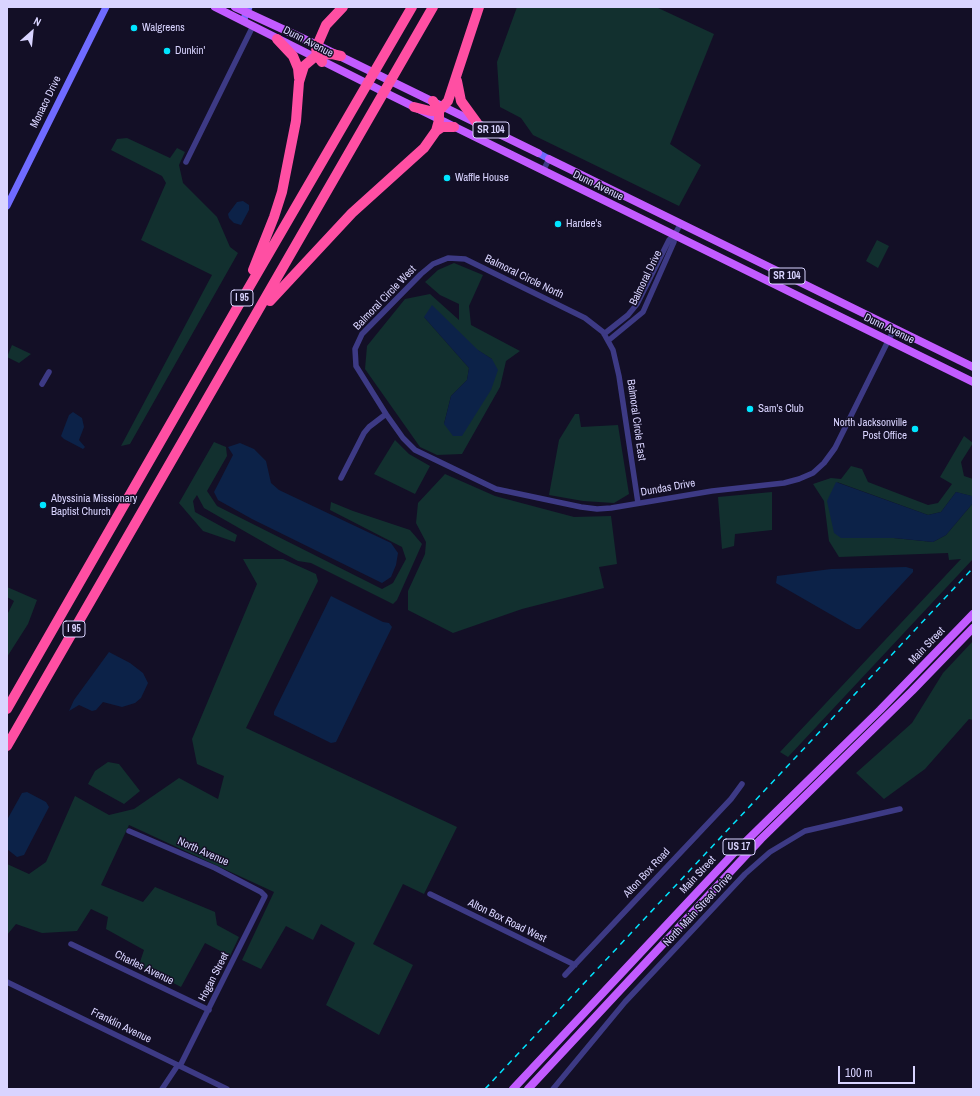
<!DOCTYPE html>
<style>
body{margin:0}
#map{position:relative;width:980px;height:1096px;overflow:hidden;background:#130f26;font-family:"Archivo Narrow",sans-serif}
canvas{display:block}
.frame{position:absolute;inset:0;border:8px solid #d9d4ff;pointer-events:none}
.north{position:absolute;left:12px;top:12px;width:40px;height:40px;-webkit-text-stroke:3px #130f26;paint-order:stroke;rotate:27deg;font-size:11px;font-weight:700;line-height:16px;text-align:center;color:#d9d4ff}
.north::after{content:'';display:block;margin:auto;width:14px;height:18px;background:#d9d4ff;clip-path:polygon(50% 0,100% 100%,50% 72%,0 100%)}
.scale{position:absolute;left:838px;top:1066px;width:77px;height:18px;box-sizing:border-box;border:2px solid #d9d4ff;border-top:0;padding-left:5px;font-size:12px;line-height:14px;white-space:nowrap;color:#d9d4ff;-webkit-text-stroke:3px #130f26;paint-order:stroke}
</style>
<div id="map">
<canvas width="980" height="1096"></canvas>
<div class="frame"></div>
<div class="north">N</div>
<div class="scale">100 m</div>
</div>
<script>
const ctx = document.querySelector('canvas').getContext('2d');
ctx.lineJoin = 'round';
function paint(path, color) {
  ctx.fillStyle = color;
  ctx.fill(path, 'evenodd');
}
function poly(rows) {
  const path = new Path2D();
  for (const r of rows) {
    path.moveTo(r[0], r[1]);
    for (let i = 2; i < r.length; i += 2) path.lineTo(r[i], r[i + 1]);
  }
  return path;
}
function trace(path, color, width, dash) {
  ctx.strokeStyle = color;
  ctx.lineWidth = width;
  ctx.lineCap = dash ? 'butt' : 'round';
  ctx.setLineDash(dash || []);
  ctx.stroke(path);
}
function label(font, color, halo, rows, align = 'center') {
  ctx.font = font + ' "Archivo Narrow",sans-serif';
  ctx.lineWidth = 3;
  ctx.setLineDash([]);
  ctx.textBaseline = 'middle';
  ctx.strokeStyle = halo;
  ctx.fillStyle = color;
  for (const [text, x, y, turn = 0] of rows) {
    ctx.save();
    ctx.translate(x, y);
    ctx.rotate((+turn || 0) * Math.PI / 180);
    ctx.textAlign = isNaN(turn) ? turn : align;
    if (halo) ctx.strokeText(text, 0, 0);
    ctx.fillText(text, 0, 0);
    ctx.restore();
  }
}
paint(poly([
 [517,7,656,7,714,34,670,144,701,165,679,206,533,135,521,118,500,107,497,62],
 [127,138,170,158,177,148,185,152,179,165,183,183,217,217,230,247,238,253,130,444,121,446,212,275,141,240,166,183,162,176,111,150,117,139],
 [877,240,889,246,878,268,866,261],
 [454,263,483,275,469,306,471,325,520,351,506,361,500,387,462,454,437,455,420,447,365,369,367,346,405,299,430,294,459,320,459,304,440,295,425,282,438,270],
 [424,317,492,359,444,424,451,396,467,380,469,368],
 [12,345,31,354,19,363,7,357],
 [575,414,579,414,581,427,618,425,629,494,614,503,583,501,549,495,559,440],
 [964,436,973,443,961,462,964,476,973,479,973,499,971,496,956,492,941,512,928,515,837,482,894,538,933,542,946,535,973,503,973,559,788,757,780,752,961,559,949,560,948,553,839,557,829,541,824,501,813,484,831,478,841,479,851,466,862,469,868,482,928,505,938,503,952,484,940,477],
 [395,440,409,454,430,466,415,494,374,474],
 [214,442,226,447,227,456,207,491,217,506,382,589,393,583,406,559,402,547,330,510,331,502,353,511,410,530,422,544,397,600,393,604,311,563,298,561,279,551,204,508,197,495,193,501,195,512,237,535,235,542,203,531,179,503],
 [445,474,495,496,574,517,611,516,617,564,599,567,604,588,522,609,453,633,408,610,408,591,425,554,426,542,416,523,418,503],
 [772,492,772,530,735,534,734,546,722,549,718,497],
 [243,559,283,559,316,574,318,581,246,728,457,827,424,894,403,884,373,944,413,965,379,1035,326,1005,355,943,321,924,313,940,286,926,261,969,242,960,274,892,129,825,101,885,143,902,155,887,215,912,217,925,239,937,230,956,205,943,181,987,139,965,144,950,106,929,108,917,91,909,77,931,42,933,16,924,7,935,7,864,29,874,46,862,75,796,109,815,134,809,179,778,218,799,224,776,197,764,192,739,257,584],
 [7,587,37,600,28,624,7,657,7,611,8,613,14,601,7,597],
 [973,641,973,720,969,719,925,769,884,799,856,773,912,723,943,673],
 [108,762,119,764,140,791,124,804,88,784,95,771]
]), '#12302f');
paint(poly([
 [243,201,249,205,249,210,241,225,234,223,229,218,228,214,237,202],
 [432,305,478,350,492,359,498,370,491,390,462,436,453,436,444,424,451,396,467,380,469,368,424,317],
 [73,412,82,418,84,427,79,440,85,447,83,449,64,439,61,436,69,415],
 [240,443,254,449,266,461,271,483,279,490,391,543,398,553,396,565,391,577,382,583,252,519,218,500,214,492,233,455,228,447],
 [836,482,928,515,941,512,956,492,972,496,973,503,946,535,933,542,894,538,841,538,834,533,827,501],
 [906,567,913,569,913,572,860,629,856,629,776,583,777,576,831,569],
 [331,596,383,622,389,623,392,627,336,742,331,743,274,715,274,712],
 [109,652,130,663,143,673,148,683,141,698,135,703,122,707,103,702,96,710,92,711,79,705,69,711,74,700],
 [27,792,46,802,49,807,24,855,17,857,7,849,7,820,22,793]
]), '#0c2248');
trace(poly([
 [186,162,253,26],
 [543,171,549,159],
 [604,334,628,315,637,304,669,240,674,236,681,223],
 [609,340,643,312,674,242,674,236],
 [42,384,49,372],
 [341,478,364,433,369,427,386,414],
 [638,503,619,376,613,350,603,332,585,318,465,259,448,258,433,264,421,274,362,334,355,349,356,366,386,414,403,438,415,450,496,489,581,507,597,509,611,508,712,491,784,483,799,479,813,473,824,463,835,448,894,329],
 [129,831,215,868,261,892,265,896,180,1066],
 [430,894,575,965],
 [71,944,209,1010],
 [565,975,731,799,742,784],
 [7,982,227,1089],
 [162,1089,178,1065],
 [553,1089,625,1002,745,874,770,852,805,831,900,809]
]), '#3d3a85', 5.5);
trace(poly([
 [243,21,249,7],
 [538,153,549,159],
 [7,206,106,7]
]), '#6f6bff', 7);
trace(poly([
 [215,7,392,96,973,382],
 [235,7,317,45,538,153],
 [549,159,973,367],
 [513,1089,732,855,880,710,973,614],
 [528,1089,761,839,912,691,973,628]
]), '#c25bff', 8);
trace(poly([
 [277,39,293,56,298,68,299,78],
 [322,62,317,55,316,48,326,25,343,7],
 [457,81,461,101,477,123],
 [414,107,430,111,439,111,448,101,479,7],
 [436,131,442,127,454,127],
 [253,270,274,217,282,192,296,121,299,82,304,66,317,55,332,54,341,56],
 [270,301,352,213,424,148,436,131,439,120,439,111,433,101],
 [7,709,237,308,412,7],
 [7,746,433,7]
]), '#ff4fa3', 10);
trace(poly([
 [485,1089,973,568]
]), '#00e5ff', 1.5, [6, 5]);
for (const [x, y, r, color] of [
 [134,28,4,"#00e5ff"],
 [167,51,4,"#00e5ff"],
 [447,178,4,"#00e5ff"],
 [558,224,4,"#00e5ff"],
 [750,409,4,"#00e5ff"],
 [915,429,4,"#00e5ff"],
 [43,505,4,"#00e5ff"]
]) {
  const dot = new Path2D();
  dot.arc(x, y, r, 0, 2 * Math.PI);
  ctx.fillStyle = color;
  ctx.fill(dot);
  trace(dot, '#130f26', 1.5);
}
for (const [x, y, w] of [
 [491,130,36],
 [787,276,36],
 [242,298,22],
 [74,629,22],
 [739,847,32]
]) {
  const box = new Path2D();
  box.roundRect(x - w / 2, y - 8, w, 16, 3);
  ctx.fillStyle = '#130f26';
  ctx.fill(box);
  trace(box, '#d9d4ff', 1);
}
label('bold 10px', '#d9d4ff', null, [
 ["SR 104",491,130],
 ["SR 104",787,276],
 ["I 95",242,298],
 ["I 95",74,629],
 ["US 17",739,847]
]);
label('11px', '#d9d4ff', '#130f26', [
 ["Walgreens",142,28],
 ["Dunkin'",175,51],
 ["Waffle House",455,178],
 ["Hardee's",566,224],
 ["Sam's Club",758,409],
 ["North Jacksonville",907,423,"right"],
 ["Post Office",907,436,"right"],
 ["Abyssinia Missionary",51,499],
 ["Baptist Church",51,512]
], 'left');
label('11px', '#d9d4ff', '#130f26', [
 ["Dunn Avenue",308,42,27],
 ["Monaco Drive",46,102,-64],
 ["Dunn Avenue",598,186,26],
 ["Balmoral Circle North",524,277,26],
 ["Balmoral Drive",646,278,-64],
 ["Balmoral Circle West",385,298,-46],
 ["Dunn Avenue",889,329,26],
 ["Balmoral Circle East",636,420,82],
 ["Dundas Drive",668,488,-10],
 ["Main Street",927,646,-46],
 ["North Avenue",203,852,24],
 ["Alton Box Road",647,873,-47],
 ["Main Street",698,875,-47],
 ["North Main Street Drive",698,910,-47],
 ["Alton Box Road West",507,921,26],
 ["Charles Avenue",144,968,26],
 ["Hogan Street",214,977,-63],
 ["Franklin Avenue",121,1026,26]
]);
</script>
